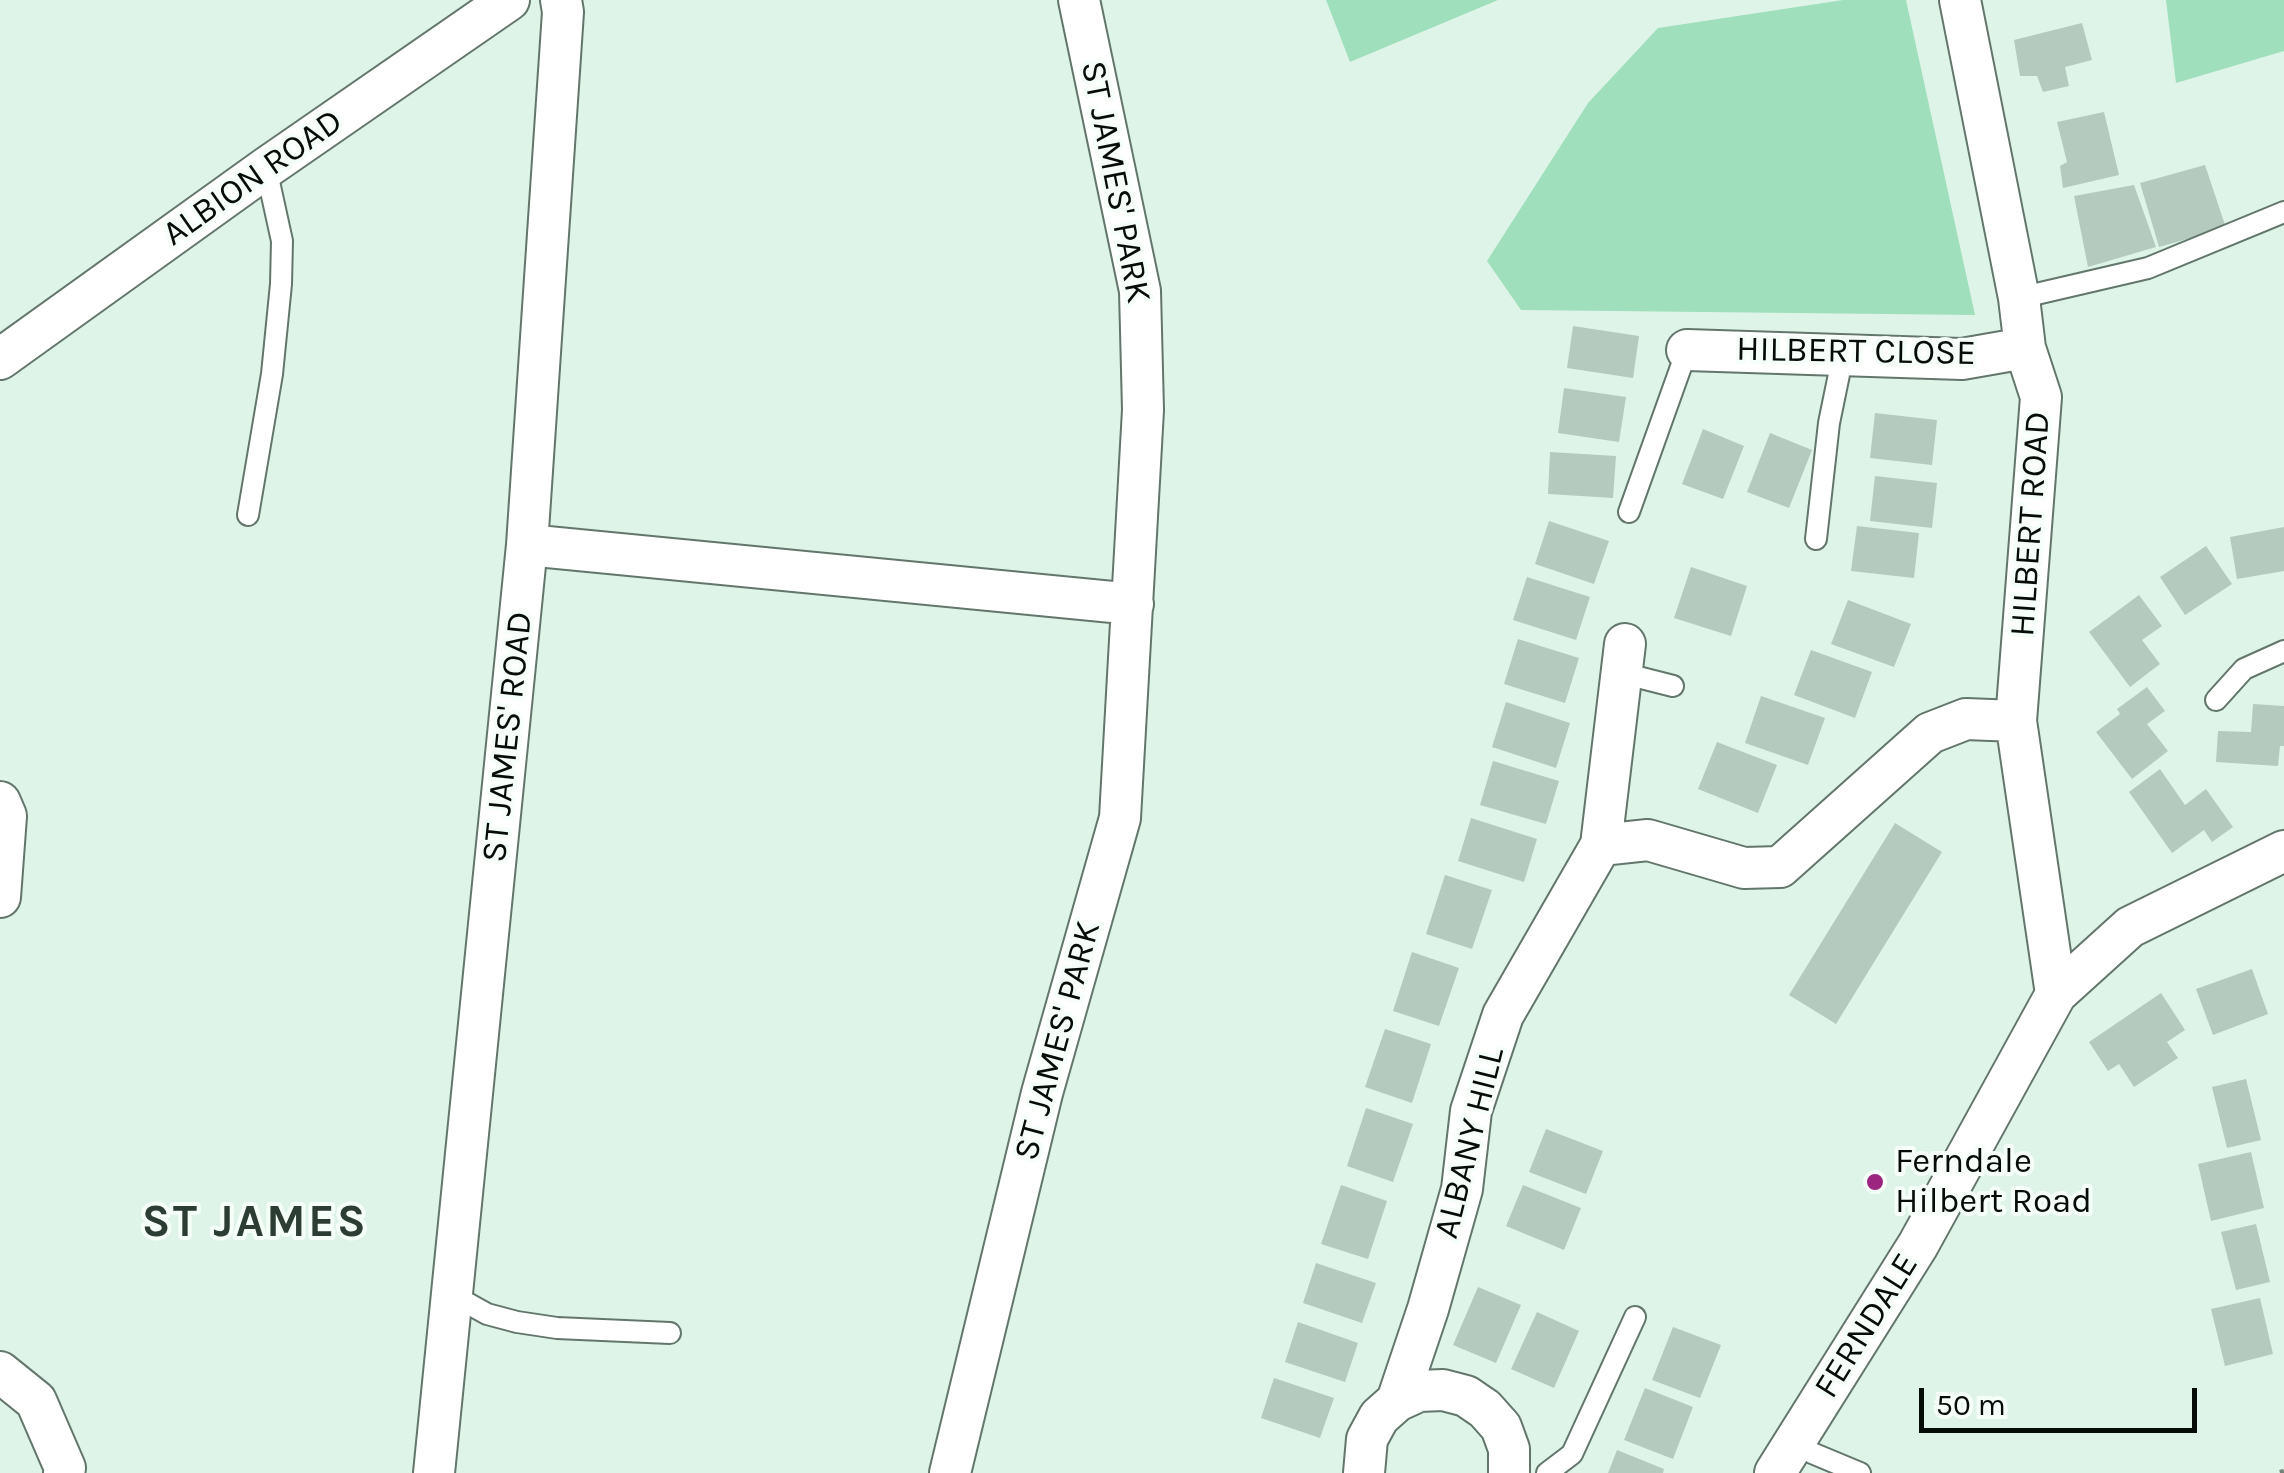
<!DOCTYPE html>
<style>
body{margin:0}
#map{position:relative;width:2284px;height:1473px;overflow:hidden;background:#dff4e8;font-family:Karla,sans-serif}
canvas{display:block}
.scale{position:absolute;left:1919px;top:1388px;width:278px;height:45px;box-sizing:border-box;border:5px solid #060d09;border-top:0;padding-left:12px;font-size:30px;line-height:35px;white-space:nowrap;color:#060d09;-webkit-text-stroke:8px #f5fef9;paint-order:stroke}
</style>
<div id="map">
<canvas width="2284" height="1473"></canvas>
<div class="scale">50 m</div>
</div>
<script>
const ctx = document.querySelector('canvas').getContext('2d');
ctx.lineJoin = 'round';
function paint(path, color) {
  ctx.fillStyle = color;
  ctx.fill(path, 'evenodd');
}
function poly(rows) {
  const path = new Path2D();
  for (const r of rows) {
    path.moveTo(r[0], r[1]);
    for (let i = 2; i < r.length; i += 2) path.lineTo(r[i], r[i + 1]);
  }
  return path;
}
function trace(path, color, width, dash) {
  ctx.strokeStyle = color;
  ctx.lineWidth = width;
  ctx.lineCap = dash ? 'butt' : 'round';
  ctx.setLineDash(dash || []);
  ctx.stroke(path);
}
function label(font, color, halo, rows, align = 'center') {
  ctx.font = font + ' Karla,sans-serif';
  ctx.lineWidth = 8;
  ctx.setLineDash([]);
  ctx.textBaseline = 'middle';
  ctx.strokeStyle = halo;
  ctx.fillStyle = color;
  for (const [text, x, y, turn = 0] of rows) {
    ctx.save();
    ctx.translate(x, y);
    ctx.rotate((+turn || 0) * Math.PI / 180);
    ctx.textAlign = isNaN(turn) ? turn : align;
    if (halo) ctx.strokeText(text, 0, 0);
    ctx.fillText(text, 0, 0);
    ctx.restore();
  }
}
paint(poly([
 [1326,0,1498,0,1350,62],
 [1843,0,1906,0,1975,315,1521,310,1487,261,1588,103,1658,28],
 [2166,0,2284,0,2284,51,2176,83]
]), '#a0dfbc');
paint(poly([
 [2082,23,2092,60,2065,67,2069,86,2043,92,2037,76,2020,76,2014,40],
 [2104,112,2119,175,2063,188,2060,166,2067,162,2057,122],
 [2205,165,2226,228,2159,247,2140,183],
 [2134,185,2156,247,2088,267,2074,196],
 [1573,326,1639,336,1633,378,1567,368],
 [1564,388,1626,397,1619,442,1558,433],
 [1875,413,1937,420,1932,465,1870,458],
 [1703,429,1744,446,1723,499,1682,484],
 [1770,433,1812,450,1789,508,1747,492],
 [1550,452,1616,456,1613,498,1548,494],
 [1875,476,1937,483,1932,528,1870,521],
 [1549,521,1609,541,1594,584,1535,564],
 [1857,526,1919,533,1914,578,1851,571],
 [2284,527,2284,571,2237,579,2230,537],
 [2206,546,2232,584,2185,615,2160,577],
 [1691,567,1747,586,1731,636,1674,618],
 [1527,577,1590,597,1576,640,1513,620],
 [2139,595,2162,626,2142,640,2160,664,2130,687,2089,632],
 [1848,600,1911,624,1894,667,1831,644],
 [1518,639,1579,658,1565,703,1504,684],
 [1811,650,1872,672,1855,718,1794,695],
 [2147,687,2165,711,2147,724,2168,751,2132,779,2096,732,2120,714,2117,709],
 [1761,696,1825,718,1808,765,1745,743],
 [1506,702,1570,723,1556,768,1492,747],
 [2253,704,2284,706,2284,746,2280,746,2278,766,2216,762,2218,731,2251,732],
 [1717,742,1777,765,1758,813,1698,789],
 [1493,761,1559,781,1546,824,1480,805],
 [2160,769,2185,805,2206,789,2233,827,2212,842,2204,830,2172,853,2129,792],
 [1471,818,1537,839,1524,882,1458,861],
 [1895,823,1942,852,1836,1024,1789,995],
 [1445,875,1492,890,1472,949,1426,934],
 [1412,952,1459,968,1439,1026,1393,1011],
 [2252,969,2268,1014,2213,1035,2196,989],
 [2161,993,2185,1030,2167,1042,2178,1058,2134,1087,2119,1064,2108,1071,2089,1042],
 [1385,1029,1431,1044,1412,1103,1365,1087],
 [2246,1079,2261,1140,2227,1148,2212,1087],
 [1366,1108,1413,1124,1393,1182,1347,1166],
 [1546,1129,1603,1151,1586,1194,1529,1172],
 [2251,1152,2264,1208,2211,1221,2198,1164],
 [1341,1185,1387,1201,1368,1259,1321,1244],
 [1523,1185,1581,1208,1564,1250,1506,1226],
 [2256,1224,2270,1282,2236,1290,2221,1232],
 [1316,1263,1376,1283,1362,1323,1303,1303],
 [1478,1287,1521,1305,1496,1363,1453,1345],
 [2260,1298,2273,1354,2225,1366,2211,1309],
 [1537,1312,1579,1331,1554,1388,1511,1369],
 [1298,1322,1358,1343,1345,1382,1285,1362],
 [1673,1327,1721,1345,1700,1398,1652,1380],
 [1274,1378,1334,1398,1320,1438,1261,1418],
 [1645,1388,1693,1407,1673,1459,1624,1440],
 [1617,1450,1664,1469,1663,1473,1608,1473]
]), '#b5cabe');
const service = poly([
 [2019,298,2148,268,2284,212],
 [1629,512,1687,350],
 [248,515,272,374,281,284,282,241,266,168],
 [1816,539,1829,423,1843,355],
 [1622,673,1673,686],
 [2216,700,2244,669,2284,651],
 [451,1294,487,1314,517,1322,557,1328,670,1333],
 [1796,1438,1812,1453,1860,1473],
 [1547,1473,1572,1454,1635,1317]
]);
const minor = poly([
 [1960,0,2019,298,2025,348,2041,397,2016,721,2056,994],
 [1687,350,1962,359,2025,348],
 [0,359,266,168,509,0],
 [527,545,1133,604],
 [0,802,6,816,0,897],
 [1601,845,1625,644],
 [0,1372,36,1401,65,1468,64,1473],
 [1397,1401,1428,1309,1462,1189,1471,1111,1503,1015,1601,845,1648,840,1744,868,1780,867,1930,733,1966,719,2016,721],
 [434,1473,527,545,563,12,561,0],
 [950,1473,1042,1093,1120,818,1143,410,1140,291,1079,0],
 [1364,1473,1367,1439,1379,1417,1397,1401,1419,1391,1443,1390,1466,1396,1485,1409,1501,1427,1509,1449,1509,1473],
 [1775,1473,1918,1245,2056,994,2130,927,2284,851]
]);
trace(service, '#63766b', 24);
trace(minor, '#63766b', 44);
trace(poly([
 [2280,1473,2284,1472]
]), '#738179', 6, [5, 5]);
trace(service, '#fff', 20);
trace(minor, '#fff', 40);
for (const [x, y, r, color] of [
 [1875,1182,10,"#9b257f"]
]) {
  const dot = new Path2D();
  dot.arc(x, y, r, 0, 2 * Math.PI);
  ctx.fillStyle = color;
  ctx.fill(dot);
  trace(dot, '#f5fef9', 4);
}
label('35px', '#060d09', '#f5fef9', [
 ["ALBION ROAD",253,178,-35],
 ["ST JAMES' PARK",1115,182,79],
 ["HILBERT CLOSE",1856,352,1],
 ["HILBERT ROAD",2031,524,-86],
 ["ST JAMES' ROAD",508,737,-84],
 ["ST JAMES' PARK",1058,1041,-75],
 ["ALBANY HILL",1470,1143,-76],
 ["FERNDALE",1867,1326,-58]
]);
label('35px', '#060d09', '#f5fef9', [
 ["Ferndale",1895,1162],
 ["Hilbert Road",1895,1202]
], 'left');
ctx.letterSpacing = '2.5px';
label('bold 45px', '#2c3e34', '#f5fef9', [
 ["ST JAMES",255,1223]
]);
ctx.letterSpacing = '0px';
</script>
